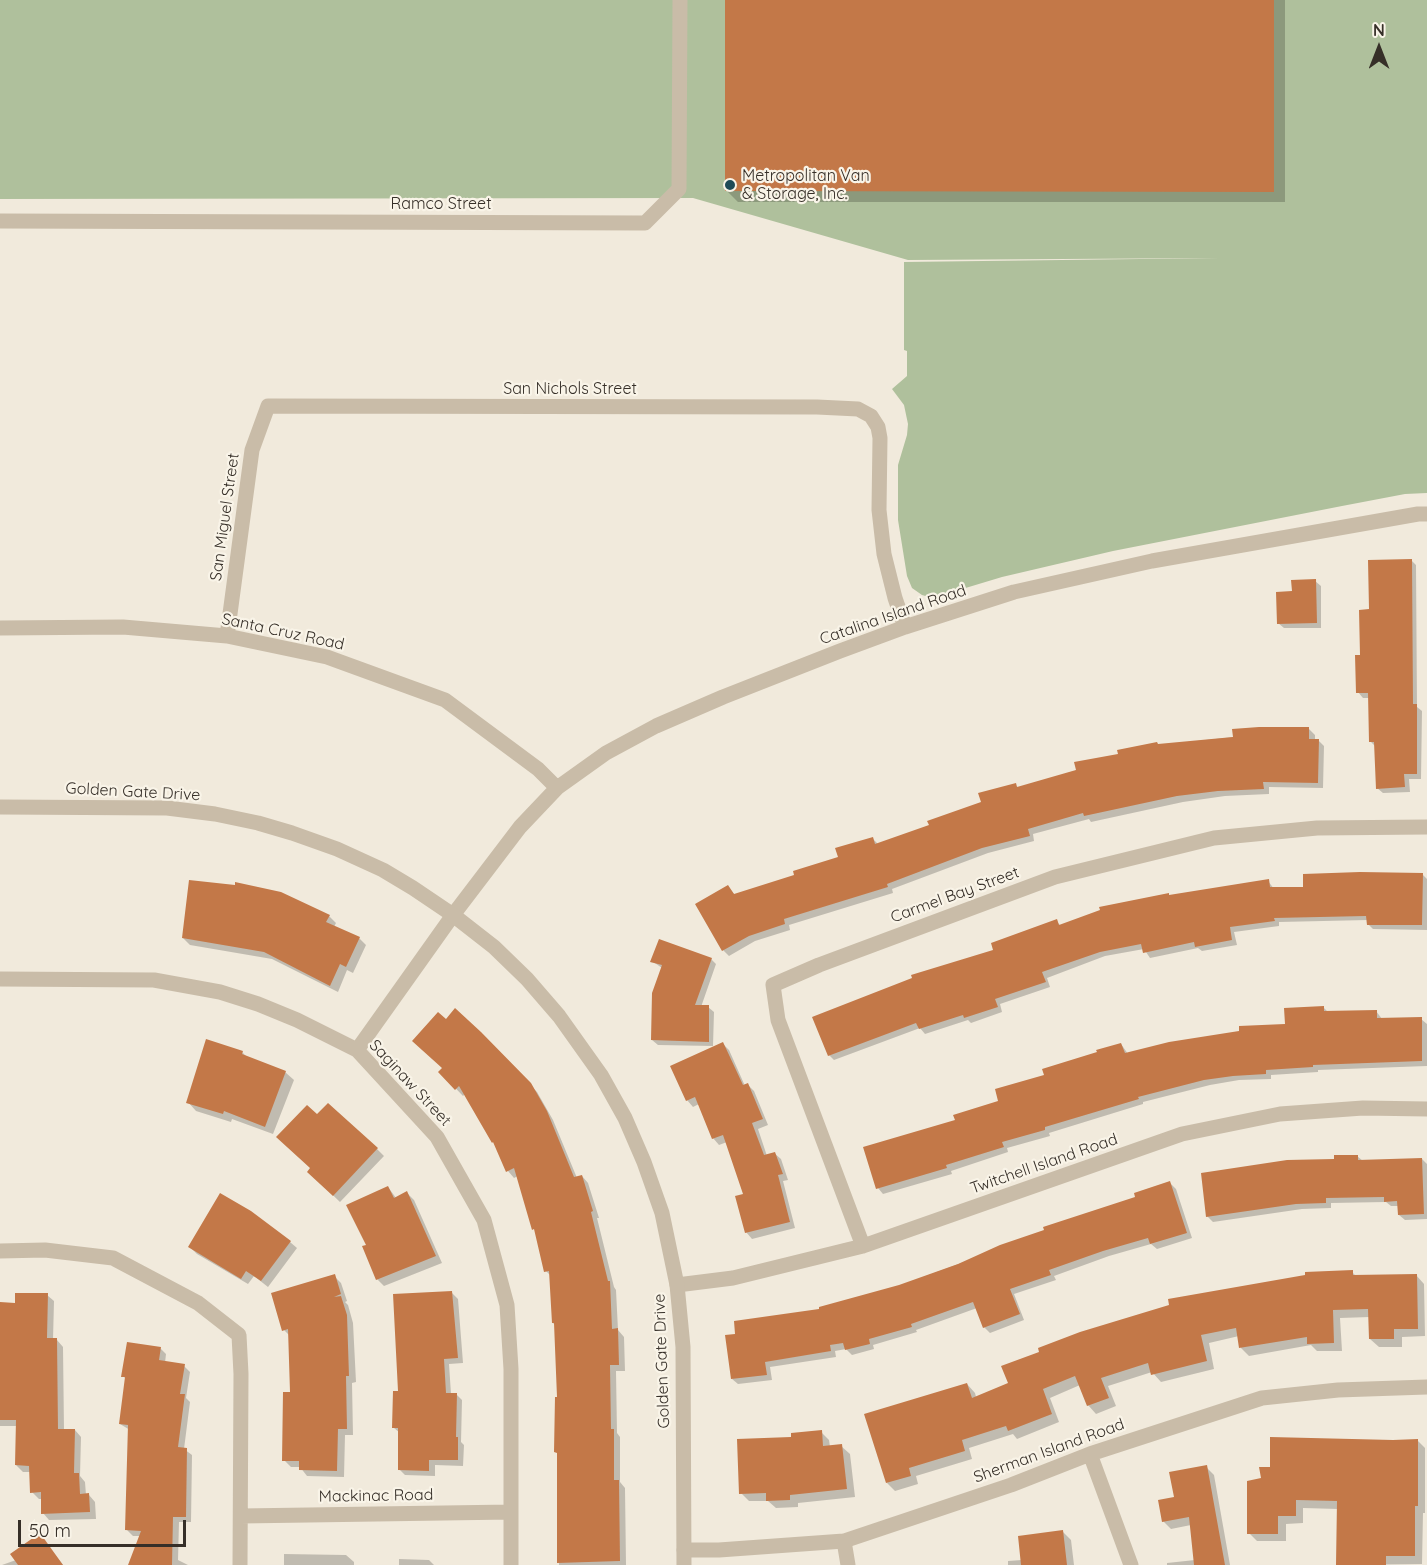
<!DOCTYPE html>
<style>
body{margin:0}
#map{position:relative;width:1427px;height:1565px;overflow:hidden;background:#f1eadc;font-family:Quicksand,sans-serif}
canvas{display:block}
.north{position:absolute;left:1349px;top:18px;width:60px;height:60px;-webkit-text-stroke:4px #f9f4e8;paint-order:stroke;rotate:0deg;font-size:16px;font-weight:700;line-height:24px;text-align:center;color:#362f28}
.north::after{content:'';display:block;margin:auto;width:21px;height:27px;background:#362f28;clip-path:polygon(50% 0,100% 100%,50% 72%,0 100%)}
.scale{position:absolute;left:18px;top:1520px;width:168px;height:27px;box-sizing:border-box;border:3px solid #362f28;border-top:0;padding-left:8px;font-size:18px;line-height:21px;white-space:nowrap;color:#362f28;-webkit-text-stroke:4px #f9f4e8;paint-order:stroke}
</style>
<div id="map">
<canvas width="1427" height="1565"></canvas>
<div class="north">N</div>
<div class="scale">50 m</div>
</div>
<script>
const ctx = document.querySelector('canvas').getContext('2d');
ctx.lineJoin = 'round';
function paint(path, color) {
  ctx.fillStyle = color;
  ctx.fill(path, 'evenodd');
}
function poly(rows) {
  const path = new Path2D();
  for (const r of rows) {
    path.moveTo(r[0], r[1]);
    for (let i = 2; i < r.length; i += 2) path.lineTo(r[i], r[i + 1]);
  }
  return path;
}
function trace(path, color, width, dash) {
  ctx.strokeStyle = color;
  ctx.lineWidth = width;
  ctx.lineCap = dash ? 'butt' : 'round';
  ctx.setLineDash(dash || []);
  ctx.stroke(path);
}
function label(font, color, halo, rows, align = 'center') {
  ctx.font = font + ' Quicksand,sans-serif';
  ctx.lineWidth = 4.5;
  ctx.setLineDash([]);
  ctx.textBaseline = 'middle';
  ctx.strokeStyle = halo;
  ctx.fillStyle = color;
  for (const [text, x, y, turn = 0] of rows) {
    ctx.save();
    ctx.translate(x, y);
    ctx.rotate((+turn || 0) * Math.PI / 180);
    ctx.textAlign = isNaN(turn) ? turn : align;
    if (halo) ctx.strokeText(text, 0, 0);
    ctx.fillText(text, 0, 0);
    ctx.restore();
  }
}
paint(poly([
 [0,0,1427,0,1427,493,1405,494,1342,506,1113,551,1002,577,939,596,929,597,922,595,912,588,907,576,898,520,898,465,907,435,908,424,904,405,892,389,907,376,907,351,904,350,904,262,1219,258,908,260,693,198,0,199]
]), '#afc09c');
paint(poly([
 [727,0,1285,0,1285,202,738,202,727,191],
 [1411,560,1416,565,1417,707,1422,711,1421,779,1409,779,1410,792,1383,793,1377,788,1376,747,1371,742,1370,698,1363,698,1358,692,1362,656,1370,611],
 [1315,581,1321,586,1321,628,1284,628,1278,623,1293,593],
 [1309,729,1315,735,1315,740,1318,740,1324,746,1323,788,1269,787,1269,794,1225,796,1183,802,1091,822,1089,819,1033,834,1034,841,988,853,892,889,893,893,789,925,790,930,755,941,729,956,723,950,728,887,735,895,796,876,840,858,873,839,878,844,931,826,983,803,1015,785,1019,788,1159,745],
 [1422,874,1427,879,1427,930,1373,929,1368,924,1368,920,1279,922,1279,926,1234,932,1237,945,1202,951,1198,948,1150,958,1144,949,1105,956,1047,978,1050,987,1000,1004,1002,1012,971,1023,968,1020,925,1034,920,1028,834,1060,829,1055,995,951,1056,921,1061,926,1170,897,1268,881,1274,889,1305,888],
 [329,916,336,923,334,927,359,938,366,945,353,973,347,970,338,992,272,959,190,945,183,938],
 [711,959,716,964,701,1007,708,1007,714,1012,713,1046,658,1045,652,1040,662,968,652,961],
 [1323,1007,1328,1012,1376,1011,1382,1019,1421,1019,1427,1024,1427,1066,1318,1070,1318,1072,1271,1075,1271,1079,1239,1080,1210,1085,1143,1102,1143,1104,1049,1133,1050,1136,1007,1148,1008,1152,951,1171,952,1174,883,1194,878,1188,957,1121,1000,1102,1046,1076,1121,1044,1128,1054,1287,1025],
 [446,1021,480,1033,537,1092,553,1120,577,1178,582,1176,588,1183,599,1218,597,1218,614,1287,616,1290,618,1330,624,1337,625,1371,616,1371,617,1433,620,1437,620,1482,625,1488,626,1565,559,1565,558,1398,555,1325,553,1323,551,1276,546,1271,536,1231,518,1176,514,1178,508,1171,497,1146,465,1094,463,1096,440,1072,444,1069],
 [723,1044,729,1050,745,1086,748,1085,754,1091,768,1125,758,1129,767,1156,774,1153,781,1159,788,1180,783,1181,795,1228,752,1239,746,1232,745,1195,727,1142,719,1145,713,1138,699,1104,693,1107,687,1100],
 [242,1052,248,1058,285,1072,294,1080,273,1134,232,1119,231,1122,196,1111,188,1102],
 [317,1116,377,1149,384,1156,340,1202,309,1172,312,1169],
 [1357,1156,1363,1161,1422,1159,1427,1164,1427,1219,1405,1220,1399,1215,1399,1206,1391,1206,1386,1202,1331,1203,1331,1208,1302,1209,1213,1222,1207,1216,1335,1161],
 [1170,1183,1176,1189,1192,1238,1157,1249,1151,1244,1109,1256,1054,1276,1056,1280,1014,1294,1024,1320,990,1333,984,1327,977,1308,916,1330,917,1332,873,1345,874,1349,852,1355,846,1349,835,1351,836,1357,770,1367,772,1380,738,1384,732,1379,821,1311,899,1286,1137,1198],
 [388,1187,396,1198,407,1193,414,1200,442,1263,384,1286,377,1279,368,1246],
 [290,1242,297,1248,268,1287,254,1276,248,1284,197,1254,190,1247],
 [1352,1272,1357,1277,1416,1275,1424,1284,1425,1336,1402,1337,1402,1347,1379,1347,1370,1339,1370,1317,1340,1318,1342,1351,1317,1351,1311,1345,1249,1356,1241,1348,1239,1336,1209,1343,1214,1369,1161,1382,1152,1372,1108,1386,1116,1406,1096,1414,1088,1405,1080,1385,1050,1398,1059,1422,1017,1439,1013,1434,969,1448,972,1459,916,1476,918,1484,895,1491,887,1483,967,1384,975,1393,976,1397],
 [334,1276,341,1283,347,1301,345,1302,348,1305,353,1323,356,1382,352,1383,353,1435,345,1435,344,1477,307,1476,300,1467,291,1467,284,1460,292,1394,290,1336,284,1330],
 [452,1293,458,1299,463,1363,449,1364,451,1394,456,1394,462,1400,461,1442,464,1445,463,1466,435,1465,435,1476,405,1475,399,1469,400,1433,394,1428,400,1393],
 [47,1295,54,1301,53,1340,57,1340,63,1347,64,1430,75,1430,81,1437,80,1476,85,1482,86,1495,89,1495,95,1502,96,1519,49,1520,43,1513,42,1499,39,1499,32,1492,31,1472,23,1472,16,1465,17,1426,0,1426,0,1304,17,1304],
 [160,1348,166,1354,165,1363,184,1366,190,1372,186,1398,190,1402,184,1449,192,1455,191,1522,179,1522,178,1560,188,1565,129,1565,141,1536,133,1536,127,1530,130,1430,120,1424,126,1379,123,1376],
 [821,1432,829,1440,830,1447,841,1446,850,1454,855,1497,798,1503,798,1507,776,1508,768,1501,749,1501,741,1493,793,1438],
 [1417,1440,1425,1448,1425,1513,1423,1513,1422,1564,1337,1565,1338,1509,1303,1508,1303,1523,1286,1524,1286,1541,1257,1541,1249,1533,1263,1479,1272,1468,1393,1442],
 [1206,1467,1214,1475,1230,1565,1167,1565,1167,1563,1195,1560,1191,1525,1171,1529,1163,1521,1175,1498],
 [1063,1532,1071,1540,1074,1565,1008,1565,1008,1561,1022,1560],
 [40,1535,63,1565,2,1565,16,1560],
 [284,1554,346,1555,354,1562,354,1565,284,1565],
 [399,1559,429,1560,434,1565,399,1565]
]), '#0003');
paint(poly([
 [725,0,1274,0,1274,192,725,191],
 [1412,559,1413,704,1417,704,1417,774,1404,774,1405,787,1376,789,1374,742,1369,742,1368,693,1356,693,1355,655,1360,655,1359,610,1369,609,1368,560],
 [1316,579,1317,623,1277,624,1276,592,1292,591,1291,580],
 [1259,727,1309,727,1309,739,1319,739,1318,783,1263,782,1264,789,1218,791,1177,796,1084,816,1083,813,1028,829,1030,836,982,848,887,884,888,887,784,919,785,924,749,936,722,951,695,904,728,885,734,894,794,875,793,871,838,857,835,848,873,837,875,844,929,825,927,821,981,802,978,793,1016,783,1017,787,1076,770,1074,762,1118,754,1117,750,1157,742,1158,744,1233,737,1232,729],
 [1360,872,1423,873,1422,925,1367,925,1366,916,1274,918,1275,921,1230,927,1232,940,1195,947,1194,942,1143,953,1141,944,1100,952,1042,972,1046,982,995,999,998,1007,964,1018,963,1015,919,1029,916,1023,828,1056,812,1017,912,978,911,975,993,950,991,943,1057,919,1059,925,1100,910,1099,907,1169,893,1169,895,1269,879,1270,887,1303,887,1303,874],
 [189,880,235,885,235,882,281,892,330,915,326,922,360,937,346,967,340,964,330,986,264,952,182,938],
 [659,939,712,958,695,1005,709,1005,709,1042,651,1040,652,993,662,965,650,962],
 [1324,1006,1324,1011,1377,1010,1377,1018,1422,1017,1422,1061,1313,1065,1313,1067,1266,1070,1266,1074,1233,1076,1204,1080,1138,1097,1139,1099,1045,1127,1045,1130,1002,1142,1004,1147,946,1165,947,1168,876,1189,863,1147,955,1120,953,1115,998,1101,995,1089,1044,1075,1042,1069,1097,1052,1096,1050,1121,1043,1125,1053,1169,1042,1239,1031,1239,1026,1285,1024,1284,1008],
 [455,1008,481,1032,531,1083,547,1111,574,1177,582,1175,593,1211,591,1212,608,1281,610,1281,612,1329,618,1328,619,1365,610,1365,611,1429,614,1429,614,1480,619,1480,620,1561,557,1563,557,1453,554,1452,555,1397,557,1397,554,1323,552,1323,549,1271,544,1272,534,1229,532,1230,514,1168,506,1172,493,1142,492,1143,459,1086,455,1090,438,1072,442,1068,412,1041,438,1012,446,1019],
 [206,1039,243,1051,242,1054,286,1071,265,1127,224,1111,223,1114,186,1103],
 [723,1042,743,1085,748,1083,763,1119,752,1123,764,1155,775,1152,783,1174,778,1175,790,1222,745,1233,735,1196,743,1194,723,1135,712,1139,695,1097,686,1101,670,1066],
 [328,1103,378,1148,333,1196,307,1172,310,1168,276,1137,307,1105,317,1114],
 [1334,1155,1358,1155,1358,1160,1422,1158,1424,1214,1398,1215,1397,1201,1384,1202,1384,1197,1326,1198,1326,1203,1296,1204,1206,1217,1201,1173,1287,1160,1334,1159],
 [1170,1181,1187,1233,1150,1244,1148,1238,1103,1251,1049,1270,1051,1275,1010,1289,1020,1314,983,1328,973,1302,911,1324,912,1327,869,1339,870,1344,845,1350,843,1343,830,1345,831,1351,765,1362,767,1375,731,1379,725,1335,735,1334,734,1321,819,1309,819,1307,899,1285,958,1264,1000,1245,1044,1230,1043,1227,1135,1197,1134,1193],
 [388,1186,394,1198,407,1191,436,1256,376,1280,362,1246,366,1245,346,1205],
 [220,1193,251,1211,291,1241,261,1281,246,1271,241,1279,188,1247],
 [1353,1270,1353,1275,1417,1274,1418,1329,1394,1329,1394,1339,1369,1339,1368,1309,1333,1310,1334,1343,1307,1344,1307,1337,1239,1348,1236,1328,1201,1335,1207,1361,1151,1375,1148,1363,1101,1378,1109,1398,1087,1406,1075,1376,1043,1389,1052,1414,1008,1431,1006,1426,962,1440,965,1451,909,1468,911,1476,886,1483,864,1414,967,1383,972,1398,1008,1383,1001,1366,1039,1352,1038,1348,1080,1332,1169,1305,1168,1299,1305,1275,1305,1272],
 [335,1274,341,1294,334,1297,341,1296,347,1315,349,1376,346,1376,347,1429,338,1429,337,1471,299,1470,299,1461,282,1461,283,1392,290,1392,288,1329,282,1331,271,1293],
 [452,1291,458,1358,444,1359,446,1393,457,1393,456,1437,458,1437,458,1460,429,1460,429,1471,398,1470,398,1428,392,1428,393,1391,398,1391,393,1294],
 [15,1293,48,1293,47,1338,57,1338,58,1429,75,1429,74,1473,79,1473,80,1494,89,1493,90,1512,41,1514,41,1492,30,1493,29,1466,15,1465,16,1420,0,1420,0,1302,15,1303],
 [127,1342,161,1347,159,1360,185,1364,180,1394,185,1394,178,1447,187,1448,186,1517,173,1517,172,1565,128,1565,141,1531,125,1530,128,1425,119,1424,125,1377,121,1377],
 [822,1430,823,1446,842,1444,847,1489,790,1495,790,1500,766,1501,766,1493,739,1494,737,1439,791,1437,791,1433],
 [1270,1437,1393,1440,1418,1439,1418,1506,1415,1506,1415,1556,1386,1556,1386,1565,1336,1565,1337,1501,1296,1500,1296,1516,1278,1516,1278,1534,1247,1534,1247,1481,1261,1478,1259,1467,1270,1467],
 [1207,1465,1225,1565,1194,1565,1189,1517,1162,1522,1158,1500,1174,1497,1169,1472],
 [1063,1530,1067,1565,1021,1565,1018,1536],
 [40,1533,63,1565,18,1565,10,1554]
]), '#c37848');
trace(poly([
 [0,221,645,223,679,189,680,0],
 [0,628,123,627,227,636,327,657,445,700,538,769,557,788],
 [227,636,252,450,268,406,817,407,858,409,871,416,878,427,880,438,879,510,884,554,895,598,905,627],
 [0,979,154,980,220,992,258,1004,297,1020,357,1050,437,1137,484,1220,507,1305,511,1369,511,1565],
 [357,1050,453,915,520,827,557,788,606,753,656,726,723,697,840,651,905,627,1014,592,1152,561,1418,514,1427,514],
 [863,1246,778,1020,773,985,819,965,1055,877,1214,838,1317,828,1427,827],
 [0,1251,45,1250,113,1258,198,1303,239,1335,241,1374,240,1565],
 [677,1285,733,1278,863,1246,1182,1134,1280,1114,1363,1108,1427,1109],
 [1090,1454,1131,1565],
 [241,1516,511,1512],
 [844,1541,848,1565],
 [684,1550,719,1550,844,1541,1011,1485,1090,1454,1262,1398,1338,1390,1427,1387]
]), '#c9bca8', 15);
trace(poly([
 [0,807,167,808,215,814,258,823,292,833,337,849,383,870,413,888,453,915,494,947,527,979,559,1016,601,1075,625,1118,644,1162,662,1213,677,1285,683,1347,684,1565]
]), '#c9bca8', 15);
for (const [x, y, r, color] of [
 [730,185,6,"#1e4b57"]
]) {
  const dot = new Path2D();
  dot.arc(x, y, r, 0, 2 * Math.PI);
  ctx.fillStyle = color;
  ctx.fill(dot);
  trace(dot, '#f9f4e8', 2);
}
label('16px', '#362f28', '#f9f4e8', [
 ["Metropolitan Van",742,176],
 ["& Storage, Inc.",742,194]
], 'left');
label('16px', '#362f28', '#f9f4e8', [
 ["Ramco Street",441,204],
 ["San Nichols Street",570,389],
 ["San Miguel Street",225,517,-82],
 ["Catalina Island Road",893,615,-19],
 ["Santa Cruz Road",283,632,12],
 ["Golden Gate Drive",133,792,3],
 ["Carmel Bay Street",955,895,-20],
 ["Saginaw Street",410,1083,47],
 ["Twitchell Island Road",1044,1164,-19],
 ["Golden Gate Drive",662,1361,-92],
 ["Sherman Island Road",1049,1451,-20],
 ["Mackinac Road",376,1496,-1]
]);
</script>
